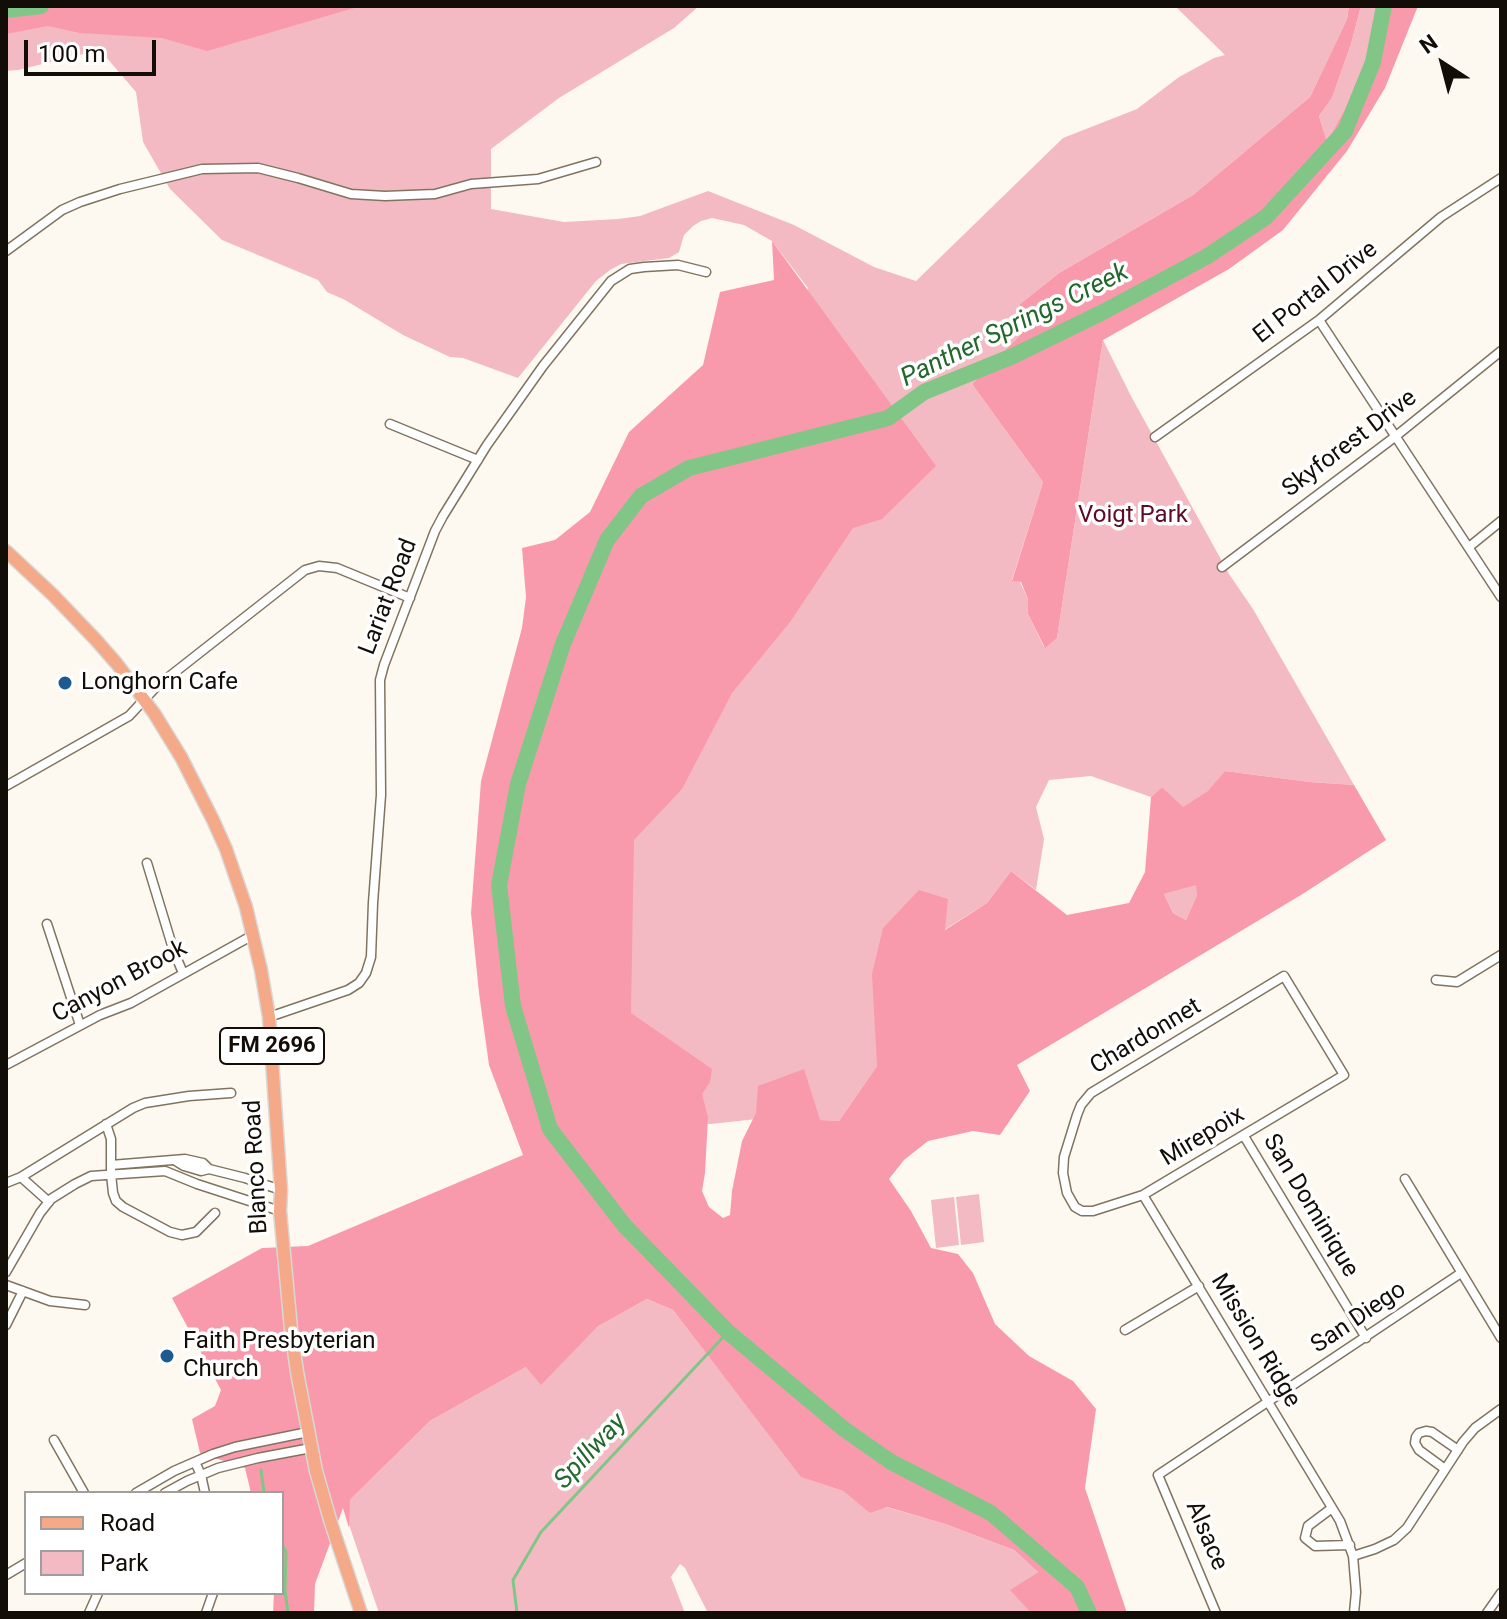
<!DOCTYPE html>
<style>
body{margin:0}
#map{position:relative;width:1507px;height:1619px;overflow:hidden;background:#fef9f0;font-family:Roboto,sans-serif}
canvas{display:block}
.frame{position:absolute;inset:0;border:8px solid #120d07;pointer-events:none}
.legend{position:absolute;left:24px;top:1491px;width:260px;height:104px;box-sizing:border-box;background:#fff;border:2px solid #a09e9c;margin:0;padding:10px 14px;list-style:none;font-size:24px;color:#120d07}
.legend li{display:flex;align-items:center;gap:16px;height:40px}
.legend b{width:40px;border:2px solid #a09e9c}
.north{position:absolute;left:1403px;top:24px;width:80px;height:80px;-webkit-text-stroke:6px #fff;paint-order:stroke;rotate:324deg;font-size:22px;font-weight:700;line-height:32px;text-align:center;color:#120d07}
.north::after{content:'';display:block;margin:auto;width:28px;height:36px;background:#120d07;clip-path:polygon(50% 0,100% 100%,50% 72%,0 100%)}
.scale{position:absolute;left:24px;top:40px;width:132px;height:36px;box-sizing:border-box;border:4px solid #120d07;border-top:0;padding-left:10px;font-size:24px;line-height:28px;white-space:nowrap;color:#120d07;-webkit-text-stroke:6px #fff;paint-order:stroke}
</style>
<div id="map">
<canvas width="1507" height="1619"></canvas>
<div class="frame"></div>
<ul class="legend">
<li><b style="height:10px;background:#f4a988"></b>Road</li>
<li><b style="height:22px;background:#f4bac3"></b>Park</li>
</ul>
<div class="north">N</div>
<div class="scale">100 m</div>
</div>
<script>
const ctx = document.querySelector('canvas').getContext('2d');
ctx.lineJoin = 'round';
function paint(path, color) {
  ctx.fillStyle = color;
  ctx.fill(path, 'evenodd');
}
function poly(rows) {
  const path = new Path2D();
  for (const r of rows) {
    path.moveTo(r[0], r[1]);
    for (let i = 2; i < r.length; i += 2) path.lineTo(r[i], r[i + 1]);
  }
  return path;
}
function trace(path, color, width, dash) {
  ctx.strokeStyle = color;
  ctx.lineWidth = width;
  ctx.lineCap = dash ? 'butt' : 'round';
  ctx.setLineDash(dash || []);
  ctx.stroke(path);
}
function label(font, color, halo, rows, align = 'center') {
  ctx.font = font + ' Roboto,sans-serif';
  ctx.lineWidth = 7;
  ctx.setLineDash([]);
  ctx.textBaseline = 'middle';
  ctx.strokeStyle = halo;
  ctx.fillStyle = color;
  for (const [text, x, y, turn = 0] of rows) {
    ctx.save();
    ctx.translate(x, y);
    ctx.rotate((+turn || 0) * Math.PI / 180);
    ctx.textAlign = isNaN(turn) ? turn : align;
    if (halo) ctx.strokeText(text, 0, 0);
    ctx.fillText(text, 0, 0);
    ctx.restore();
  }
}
paint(poly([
 [6,6,699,6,674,28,559,98,491,149,491,209,564,222,618,219,640,216,708,191,794,225,874,267,916,281,1063,138,1137,109,1179,77,1214,58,1225,55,1175,6,1349,6,1347,19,1310,97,1193,195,1059,273,1020,304,1024,331,972,384,1043,482,1012,580,1020,582,1028,599,1028,614,1044,647,1057,638,1103,340,1131,396,1229,574,1253,609,1354,785,1310,782,1225,771,1209,791,1182,808,1162,787,1151,797,1091,776,1049,780,1036,807,1044,839,1036,890,1011,871,987,903,944,930,877,1066,839,1121,766,1118,711,1124,629,1118,589,926,808,288,772,241,744,225,712,218,701,221,693,226,684,235,679,252,669,258,621,264,610,270,596,281,518,378,463,358,450,357,403,335,345,300,327,292,318,280,222,240,170,189,143,142,136,92,100,50,18,70,6,71],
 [1361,6,1388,6,1345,109,1327,143,1319,116,1332,98,1351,44],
 [1197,884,1197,895,1186,920,1173,913,1164,894],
 [979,1194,984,1242,961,1245,956,1197],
 [954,1197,959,1245,936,1248,931,1200],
 [647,1299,673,1310,802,1477,843,1491,870,1512,886,1507,945,1524,1014,1550,1038,1572,1011,1590,1031,1613,708,1613,685,1568,680,1564,671,1577,685,1613,379,1613,343,1507,430,1421]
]), '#f4bac3');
paint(poly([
 [6,6,361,6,207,51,162,38,80,33,48,26,6,34],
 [1349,6,1361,6,1351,44,1332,98,1319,116,1327,142,1345,109,1388,6,1418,6,1385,88,1347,151,1283,230,1229,269,1103,340,1057,638,1045,648,1028,614,1028,599,1021,582,1012,581,1043,482,972,384,1024,331,1020,304,1059,273,1193,195,1310,97,1347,19],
 [772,241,936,466,882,519,853,528,790,622,732,693,682,789,634,840,631,1013,712,1069,710,1082,702,1094,708,1117,705,1173,702,1191,709,1207,723,1218,730,1215,732,1191,742,1141,756,1113,758,1086,804,1069,820,1120,839,1121,877,1066,872,974,883,928,919,890,948,899,945,930,987,903,1011,871,1067,915,1129,903,1145,872,1151,797,1162,787,1183,807,1208,791,1225,771,1310,782,1354,785,1386,840,1301,895,1017,1065,1030,1091,1000,1135,973,1131,928,1141,904,1160,889,1179,911,1211,931,1248,958,1254,973,1273,995,1324,1029,1356,1073,1381,1096,1409,1085,1488,1127,1613,1031,1613,1010,1590,1038,1572,1014,1550,945,1524,887,1507,870,1513,843,1491,801,1477,673,1310,647,1299,597,1327,541,1385,526,1367,430,1421,350,1500,349,1528,343,1508,315,1584,314,1613,273,1613,274,1593,282,1593,282,1493,251,1493,245,1468,200,1453,192,1419,215,1406,221,1390,172,1298,262,1248,308,1246,523,1155,489,1065,479,993,471,913,481,781,522,628,526,597,522,548,555,540,590,512,629,432,703,365,720,292,774,280],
 [1196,885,1197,895,1186,920,1173,913,1164,894]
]), '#f99aac');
trace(poly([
 [261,1470,264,1493],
 [282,1544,286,1552,285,1591,288,1613],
 [517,1613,513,1580,541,1532,728,1332]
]), '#81c686', 3);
trace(poly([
 [6,10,41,6],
 [1089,1613,1077,1587,991,1513,891,1462,844,1429,728,1332,624,1225,550,1129,513,1006,499,885,518,784,563,644,607,540,641,496,689,468,888,418,924,392,1013,356,1103,312,1206,257,1266,217,1345,131,1373,62,1384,6]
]), '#81c686', 16);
const street = poly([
 [6,251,62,210,80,202,120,189,202,169,258,168,298,178,351,194,385,196,435,194,471,184,538,179,596,162],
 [1319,320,1501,597],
 [390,424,478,460],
 [1155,437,1319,320,1441,217,1501,178],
 [1469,547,1501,521],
 [1222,567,1396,436,1501,351],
 [6,786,129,716,156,687,305,570,319,566,337,568,410,598],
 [147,863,174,952,183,973],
 [47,924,80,1025],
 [1284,976,1344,1075,1143,1195,1093,1211,1082,1211,1075,1207,1067,1193,1063,1173,1064,1157,1077,1115,1081,1105,1091,1093,1284,976],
 [1436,980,1457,982,1501,955],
 [269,1017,348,990,359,983,366,973,371,957,373,903,381,795,380,680,384,665,435,531,443,516,487,445,543,366,611,281,630,269,644,267,678,265,706,272],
 [6,1065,100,1015,131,1003,253,935],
 [106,1124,111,1139,111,1174,113,1193,116,1201,123,1207,170,1232,182,1235,196,1232,215,1213],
 [1244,1136,1366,1338],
 [176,1161,184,1166,201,1171,209,1169],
 [111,1165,185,1159,203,1163,209,1169,245,1178,281,1190],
 [21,1177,49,1202],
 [1405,1179,1501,1338],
 [6,1183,21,1177,133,1108,145,1103,189,1096,231,1093],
 [1143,1195,1340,1521,1353,1556,1356,1592,1354,1613],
 [6,1272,40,1213,51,1199,75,1184,91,1176,165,1171,197,1184,280,1211],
 [6,1285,50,1301,85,1305],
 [6,1325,23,1291],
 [1125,1330,1199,1286],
 [54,1440,84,1493],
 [195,1462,201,1475,205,1493],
 [1445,1469,1419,1450,1415,1443,1416,1437,1419,1433,1426,1431,1432,1432,1458,1450],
 [136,1493,174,1471,213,1454,235,1447,308,1432],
 [165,1493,187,1481,218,1468,258,1458,311,1448],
 [1332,1508,1308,1526,1305,1538,1315,1546,1350,1545],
 [1353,1556,1375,1549,1394,1540,1407,1528,1463,1442,1475,1428,1501,1409],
 [6,1575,26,1563],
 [89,1613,98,1593],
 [206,1613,213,1593],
 [1216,1613,1158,1475,1461,1273],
 [1487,1613,1501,1593]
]);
const primary = poly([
 [6,551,53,595,96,640,117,664,154,713,181,757,213,820,226,849,246,907,261,970,269,1017,281,1190,280,1211,291,1329,297,1372,316,1471,331,1523,361,1613]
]);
trace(street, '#807461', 11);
trace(primary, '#d9d8d7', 15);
trace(street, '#fff', 8);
trace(primary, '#f4a988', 12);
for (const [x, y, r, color] of [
 [65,683,8,"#1d5a90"],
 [167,1356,8,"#1d5a90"]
]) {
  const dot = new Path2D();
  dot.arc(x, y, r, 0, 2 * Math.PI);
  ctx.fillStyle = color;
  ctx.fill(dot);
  trace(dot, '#fff', 3);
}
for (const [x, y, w] of [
 [272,1046,104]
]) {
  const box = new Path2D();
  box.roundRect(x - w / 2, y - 18, w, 36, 6);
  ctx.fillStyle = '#fff';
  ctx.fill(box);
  trace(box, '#120d07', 2);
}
label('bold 22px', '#120d07', null, [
 ["FM 2696",272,1046]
]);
label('24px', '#120d07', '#fff', [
 ["El Portal Drive",1316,293,-38],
 ["Skyforest Drive",1350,444,-37],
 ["Lariat Road",389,597,-69],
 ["Canyon Brook",120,982,-28],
 ["Chardonnet",1146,1037,-31],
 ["Mirepoix",1203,1137,-31],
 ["Blanco Road",257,1167,-93],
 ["San Dominique",1310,1206,59],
 ["San Diego",1359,1318,-34],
 ["Mission Ridge",1255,1341,59],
 ["Alsace",1206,1536,67]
]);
label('24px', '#5e0a27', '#fff', [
 ["Voigt Park",1133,516]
]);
label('24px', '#120d07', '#fff', [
 ["Longhorn Cafe",81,683],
 ["Faith Presbyterian",183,1342],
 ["Church",183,1370]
], 'left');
label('italic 26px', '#22682d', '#fff', [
 ["Panther Springs Creek",1015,326,-26],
 ["Spillway",591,1452,-47]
]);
</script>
